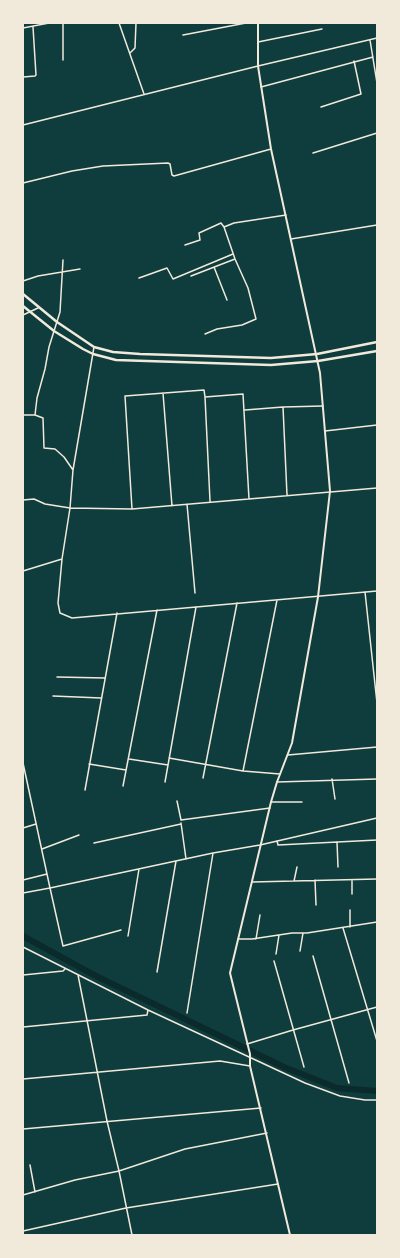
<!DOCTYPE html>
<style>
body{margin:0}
#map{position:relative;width:400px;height:1258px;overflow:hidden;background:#0f3d3e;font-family:"Roboto Condensed",sans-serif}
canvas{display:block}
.frame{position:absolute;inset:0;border:24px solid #f1e9da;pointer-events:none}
</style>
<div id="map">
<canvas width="400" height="1258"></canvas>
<div class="frame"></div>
</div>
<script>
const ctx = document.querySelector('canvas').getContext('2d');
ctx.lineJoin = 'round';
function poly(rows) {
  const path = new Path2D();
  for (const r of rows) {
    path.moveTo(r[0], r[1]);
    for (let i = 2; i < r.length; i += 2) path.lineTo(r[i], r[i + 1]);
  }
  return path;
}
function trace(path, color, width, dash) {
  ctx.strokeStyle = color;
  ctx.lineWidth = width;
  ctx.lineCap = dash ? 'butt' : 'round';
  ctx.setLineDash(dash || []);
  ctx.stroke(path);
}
trace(poly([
 [23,936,94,975,284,1067,337,1088,377,1091]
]), '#0a2a2b', 6);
trace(poly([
 [63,23,63,60],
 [119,23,144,94],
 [23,28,49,23],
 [183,35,246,23],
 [370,40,377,83],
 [258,42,322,29],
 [130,53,135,48,136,23],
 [23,77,35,76,36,75,33,27],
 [261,87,373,57],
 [321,107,361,94,354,61],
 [23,125,258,66,377,38],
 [313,153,377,133],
 [23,183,72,171,103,166,168,163,170,164,172,175,174,176,271,149],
 [291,239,377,225],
 [185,245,200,240,199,233,221,223,224,227,234,223,286,215],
 [214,267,227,300],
 [191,276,235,259],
 [139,278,167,268,173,279,233,254],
 [23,281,38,276,80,269],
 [23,315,38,308],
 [205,334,217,329,242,325,256,319,248,288,235,259,224,227],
 [163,393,172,506],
 [205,397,210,501],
 [283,407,287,495],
 [245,410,283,407,323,406],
 [23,415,35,415,43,418,44,448,55,449,64,457,73,470],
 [35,415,37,398,45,369,49,347,60,312,63,260],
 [325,431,377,425],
 [23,500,34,499,45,504,70,508,132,509,377,488],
 [187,504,195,593],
 [132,509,125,396,204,390,205,397,243,394,249,499],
 [62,559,58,603,60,613,72,618,377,591],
 [23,571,62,559,70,508,73,470,94,347],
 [365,592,377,703],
 [57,677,105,678],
 [53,696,101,698],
 [288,755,377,747],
 [169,758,243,771,280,774],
 [129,759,168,765],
 [23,763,50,888,213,853,260,845,377,818],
 [89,764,126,770],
 [243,771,277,600],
 [203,778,237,603],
 [332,779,335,799],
 [165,782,196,607],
 [277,782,377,779],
 [123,786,157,610],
 [85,790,117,613],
 [177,801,181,820],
 [271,802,302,802],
 [181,820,270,808],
 [181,823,186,859],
 [23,828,36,824],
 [277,841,278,845,377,840],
 [337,842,338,867],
 [94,843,181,824],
 [42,849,79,835],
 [23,880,47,874],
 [315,880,316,905],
 [352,880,352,894],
 [294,881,297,867],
 [252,882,377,879],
 [23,893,50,888,63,946,121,930],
 [350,910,350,927],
 [343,928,377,1041],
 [128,936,139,869],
 [238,939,252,939,292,933,307,933,377,922],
 [256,939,260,915],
 [23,947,148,1010,305,1083,340,1096,365,1100,377,1100],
 [300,951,303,933],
 [276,954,279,935],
 [313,956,349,1083],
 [274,961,304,1067],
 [157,972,176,861],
 [23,975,63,971,65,969],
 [78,975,107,1121,119,1171,132,1235],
 [187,1013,213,853],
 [23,1027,147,1015,148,1010],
 [247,1044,293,1030,377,1007],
 [23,1079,220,1061,250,1066],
 [23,1129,261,1108],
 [30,1165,35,1192],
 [23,1195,75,1180,119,1171,185,1149,267,1133],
 [23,1231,126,1208,278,1184]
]), '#f1e9da', 1.5);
trace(poly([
 [258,23,258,66,271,149,320,373,330,491,318,597,292,743,277,782,271,802,230,973,250,1054,250,1066,290,1235]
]), '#f1e9da', 2);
trace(poly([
 [23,294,57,322,94,347,113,352,140,354,271,358,317,354,377,342],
 [23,306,54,331,83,349,93,354,116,360,271,365,318,361,377,351]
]), '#f1e9da', 2.5);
</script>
